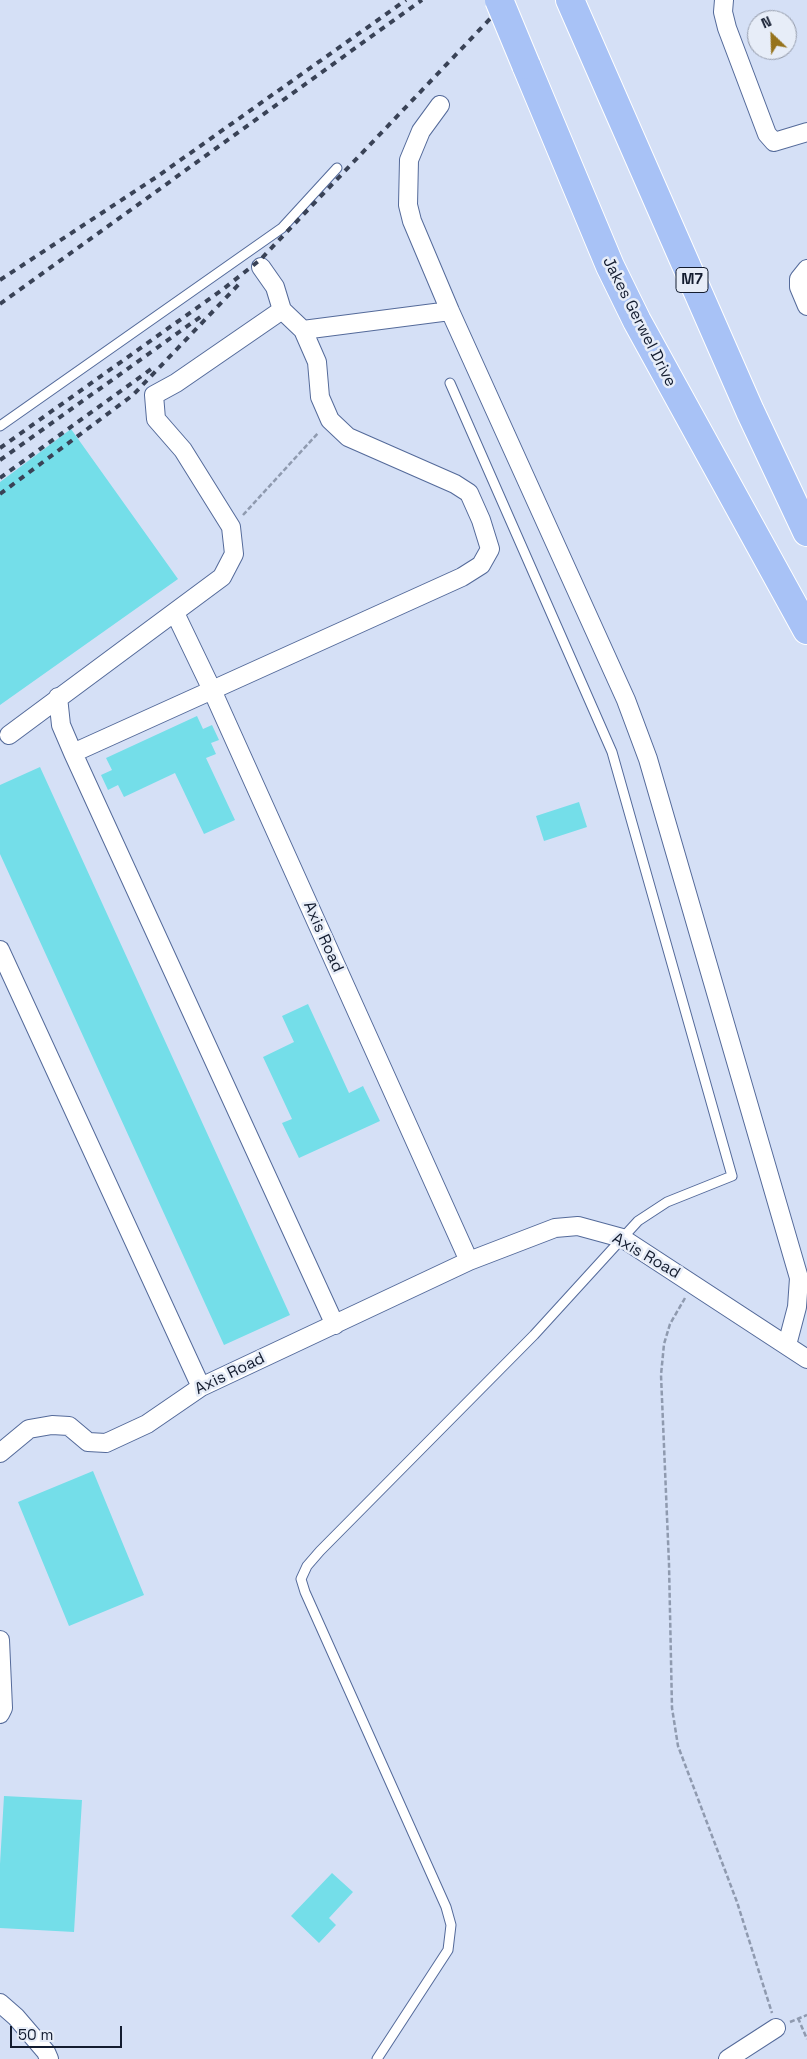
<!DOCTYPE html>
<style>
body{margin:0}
#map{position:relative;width:807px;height:2059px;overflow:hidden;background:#d5e0f6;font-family:"Space Grotesk",sans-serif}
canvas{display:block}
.north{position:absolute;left:747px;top:10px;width:50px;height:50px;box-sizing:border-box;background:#e7edf8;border:1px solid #9299a8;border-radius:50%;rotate:336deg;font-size:14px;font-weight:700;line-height:20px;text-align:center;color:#131c2f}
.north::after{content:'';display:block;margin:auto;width:18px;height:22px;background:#96731c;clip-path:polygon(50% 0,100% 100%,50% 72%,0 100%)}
.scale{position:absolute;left:10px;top:2026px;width:112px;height:22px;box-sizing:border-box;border:2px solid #131c2f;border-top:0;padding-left:6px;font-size:15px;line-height:18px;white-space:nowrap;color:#131c2f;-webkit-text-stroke:4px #e7edf8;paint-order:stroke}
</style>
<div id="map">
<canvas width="807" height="2059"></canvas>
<div class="north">N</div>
<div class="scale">50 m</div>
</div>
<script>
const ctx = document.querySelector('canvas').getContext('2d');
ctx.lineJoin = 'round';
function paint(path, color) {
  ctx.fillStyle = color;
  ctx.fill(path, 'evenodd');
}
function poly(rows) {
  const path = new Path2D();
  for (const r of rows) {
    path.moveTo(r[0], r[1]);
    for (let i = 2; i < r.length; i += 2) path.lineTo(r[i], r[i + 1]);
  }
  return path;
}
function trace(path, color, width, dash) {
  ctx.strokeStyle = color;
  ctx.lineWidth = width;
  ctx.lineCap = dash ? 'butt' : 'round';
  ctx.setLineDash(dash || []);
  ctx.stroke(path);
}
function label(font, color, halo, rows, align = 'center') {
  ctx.font = font + ' "Space Grotesk",sans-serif';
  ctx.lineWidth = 5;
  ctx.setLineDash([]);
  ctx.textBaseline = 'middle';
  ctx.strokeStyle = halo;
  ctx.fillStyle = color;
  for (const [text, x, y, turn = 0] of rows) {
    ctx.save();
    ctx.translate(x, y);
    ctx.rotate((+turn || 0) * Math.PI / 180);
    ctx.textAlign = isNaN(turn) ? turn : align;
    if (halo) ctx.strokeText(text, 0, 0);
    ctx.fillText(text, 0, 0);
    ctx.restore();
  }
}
paint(poly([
 [71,429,178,579,0,705,0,482],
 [197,716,203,729,212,725,219,740,211,743,216,754,206,758,235,820,204,834,175,773,124,797,118,785,108,790,101,775,112,770,106,758],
 [40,767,290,1315,224,1345,0,854,0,785],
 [579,802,587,827,544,841,536,816],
 [308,1004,349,1093,363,1086,380,1121,299,1158,282,1123,292,1119,263,1057,294,1042,282,1016],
 [93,1471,144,1595,69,1626,18,1502],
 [4,1796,82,1800,74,1932,0,1928,0,1864],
 [332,1873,353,1892,329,1918,336,1925,319,1943,291,1916]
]), '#74dee9');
const service = poly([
 [0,426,282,228,337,168],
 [377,2059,448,1950,451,1925,446,1907,305,1592,301,1579,307,1566,320,1551,534,1335,638,1221,667,1202,732,1176,612,752,450,383]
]);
const minor = poly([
 [724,0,723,12,727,28,767,134,774,142,807,132],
 [440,105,421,131,409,160,408,205,412,221,450,311,626,700,648,759,799,1278,797,1307,787,1345],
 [807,269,799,279,799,287,807,306],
 [303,330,450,311],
 [175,613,212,690,469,1261],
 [58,697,61,725,73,753,335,1325],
 [9,735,222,577,234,554,231,527,183,450,156,419,154,395,176,383,282,310],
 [73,753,462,577,481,565,490,549,481,520,469,493,455,484,348,437,330,420,320,397,317,362,303,330,282,310,275,287,261,267],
 [0,950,201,1387],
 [0,1453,29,1429,52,1425,69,1426,88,1442,106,1443,147,1424,201,1387,469,1261,555,1228,578,1226,622,1238,807,1359],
 [0,1640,3,1708,0,1714],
 [0,2003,16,2017,46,2052,49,2059],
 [728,2059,776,2028]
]);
const trunk = poly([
 [570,0,750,411,807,532],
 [526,65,610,266,637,321,807,630]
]);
trace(service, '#546a9a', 11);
trace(minor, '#546a9a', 20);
trace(trunk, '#fff', 30);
trace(poly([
 [243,515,319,432],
 [685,1298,670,1324,664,1344,661,1375,669,1564,672,1708,678,1746,737,1902,772,2013],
 [798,2018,807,2039],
 [790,2022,807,2015]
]), '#8f9aaf', 2.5, [5, 2.5]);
trace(service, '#fff', 9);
trace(minor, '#fff', 18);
trace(trunk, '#a8c2f6', 28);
trace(poly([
 [0,280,158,176,406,0],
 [0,304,422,0],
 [0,448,222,290,260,260,508,0],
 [0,460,203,315],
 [0,478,154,367],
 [0,494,133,395,241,282]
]), '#394256', 4, [6, 6]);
const trunkBridge = poly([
 [499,0,526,65]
]);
trace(trunkBridge, '#fff', 30, []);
trace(trunkBridge, '#a8c2f6', 28);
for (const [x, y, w] of [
 [692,280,32]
]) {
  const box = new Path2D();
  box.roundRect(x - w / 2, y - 12.5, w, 25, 4);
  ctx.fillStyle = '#e7edf8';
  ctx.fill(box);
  trace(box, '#131c2f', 1);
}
label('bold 15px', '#131c2f', null, [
 ["M7",692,280]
]);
label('16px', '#131c2f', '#e7edf8', [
 ["Jakes Gerwel Drive",639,322,63],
 ["Axis Road",323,937,66],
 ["Axis Road",646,1256,30],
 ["Axis Road",230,1374,-26]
]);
</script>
